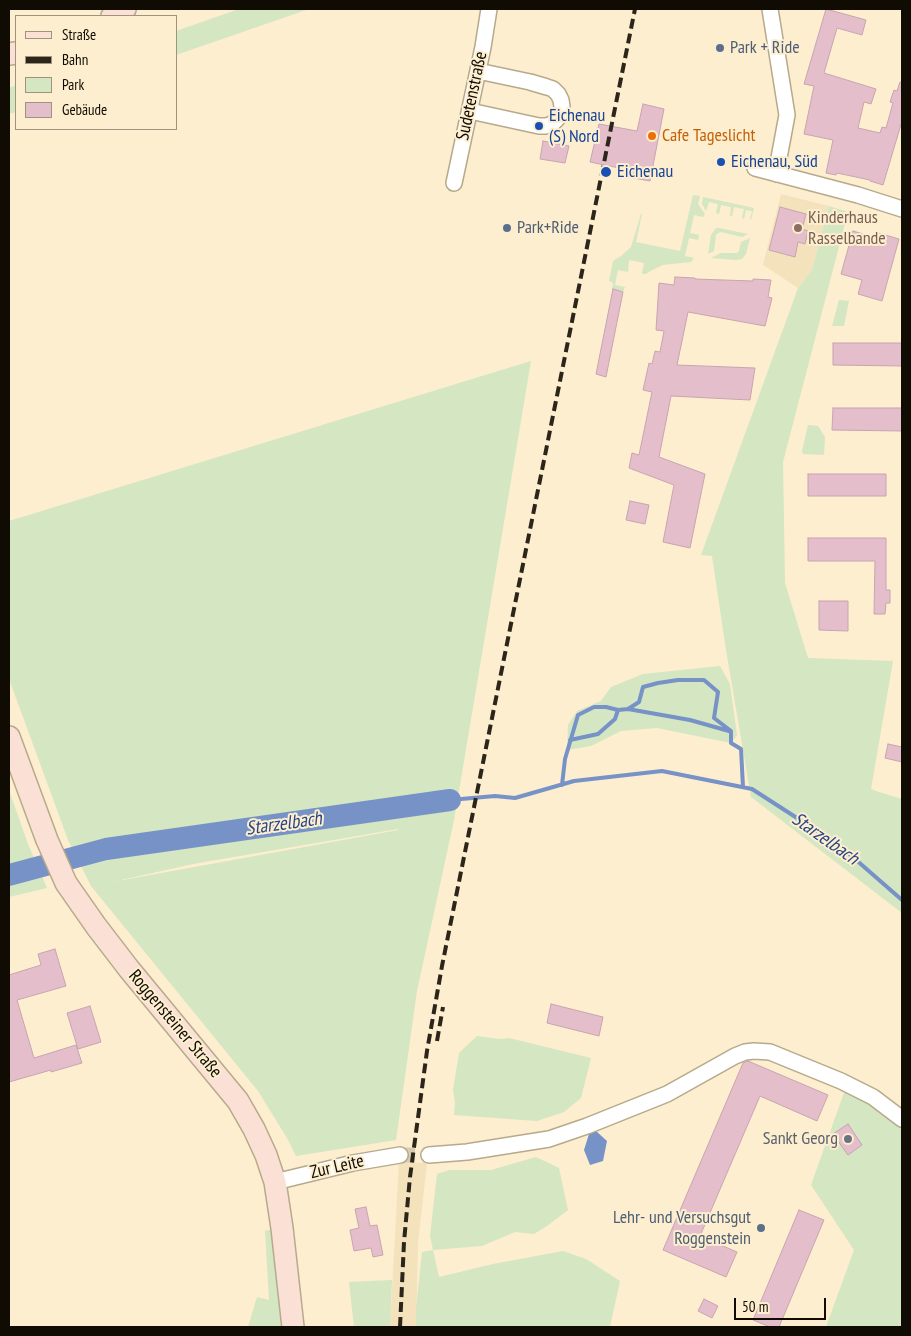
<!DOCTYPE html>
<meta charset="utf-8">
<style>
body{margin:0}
#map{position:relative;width:911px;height:1336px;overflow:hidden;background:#fceece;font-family:"PT Sans Narrow",sans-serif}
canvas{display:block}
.frame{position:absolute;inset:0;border:10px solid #110c03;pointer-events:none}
.legend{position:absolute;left:15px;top:15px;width:162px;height:115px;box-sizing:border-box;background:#fceece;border:1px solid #9e947d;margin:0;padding:6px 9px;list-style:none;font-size:15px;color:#110c03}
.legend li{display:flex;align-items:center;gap:10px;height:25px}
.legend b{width:25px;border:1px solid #9e947d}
.scale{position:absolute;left:734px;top:1298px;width:92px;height:22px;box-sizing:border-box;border:2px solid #110c03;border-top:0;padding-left:6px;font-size:15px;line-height:18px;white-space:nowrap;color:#110c03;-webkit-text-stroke:4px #fceece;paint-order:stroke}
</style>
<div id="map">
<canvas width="911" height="1336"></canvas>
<div class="frame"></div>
<ul class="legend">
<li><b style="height:6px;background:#fae0d5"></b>Straße</li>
<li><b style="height:6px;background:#2b251a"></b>Bahn</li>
<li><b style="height:14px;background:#d4e6c2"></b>Park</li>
<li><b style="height:14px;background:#e4bfcb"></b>Gebäude</li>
</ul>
<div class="scale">50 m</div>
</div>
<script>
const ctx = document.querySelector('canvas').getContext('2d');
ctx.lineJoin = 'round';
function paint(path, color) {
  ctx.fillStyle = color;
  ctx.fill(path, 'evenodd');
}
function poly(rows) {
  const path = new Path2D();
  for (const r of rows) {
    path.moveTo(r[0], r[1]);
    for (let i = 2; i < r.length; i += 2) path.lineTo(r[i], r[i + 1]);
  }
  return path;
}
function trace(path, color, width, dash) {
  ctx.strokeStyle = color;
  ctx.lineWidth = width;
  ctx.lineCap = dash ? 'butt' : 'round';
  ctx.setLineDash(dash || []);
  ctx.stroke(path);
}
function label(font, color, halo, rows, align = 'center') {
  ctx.font = font + ' "PT Sans Narrow",sans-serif';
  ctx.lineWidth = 4;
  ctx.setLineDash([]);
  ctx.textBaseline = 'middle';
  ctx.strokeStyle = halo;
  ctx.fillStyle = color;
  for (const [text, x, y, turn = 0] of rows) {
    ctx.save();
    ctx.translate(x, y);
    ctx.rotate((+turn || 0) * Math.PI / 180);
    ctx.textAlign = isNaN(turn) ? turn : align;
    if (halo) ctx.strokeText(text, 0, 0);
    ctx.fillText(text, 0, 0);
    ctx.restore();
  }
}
paint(poly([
 [781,194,829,206,812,270,798,288,763,265],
 [399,1162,427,1163,418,1243,416,1327,390,1327]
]), '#f3e2bb');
paint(poly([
 [239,9,309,9,176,55,176,31],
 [16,85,16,112,9,114,9,88],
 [693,195,700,196,698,204,705,214,703,217,694,215,690,233,699,235,698,240,689,238,685,256,694,258,691,262,663,265,652,270,646,274,643,274,642,273,644,263,629,260,628,272,618,270,615,285,625,287,623,292,612,289,613,283,609,281,613,261,621,256,631,247,641,214,642,214,636,242,680,251],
 [703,197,754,208,751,220,750,220,752,211,746,210,744,219,742,218,744,209,734,207,732,216,730,216,731,207,721,205,719,214,716,213,718,204,709,202,706,211,702,204],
 [829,206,848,212,783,462,785,583,808,658,893,661,871,789,876,791,902,799,902,913,751,797,726,650,712,556,701,555,798,288,812,270],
 [716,228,719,228,748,234,742,237,721,232,718,233,716,235,714,251,708,254,711,235],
 [750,238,746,254,742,259,736,260,711,258,721,253,737,253,739,251,741,242],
 [839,300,849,301,844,326,832,326],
 [531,361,462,773,454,820,417,991,396,1140,296,1156,287,1138,258,1091,91,886,68,840,56,807,9,679,9,521],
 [398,829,398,830,112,882,193,864],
 [808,425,818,426,825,437,824,455,803,454,802,451],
 [720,666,730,684,737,735,731,743,657,728,621,731,591,746,567,750,568,725,577,711,601,701,611,687,643,674],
 [9,790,28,844,47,888,9,897],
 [477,1036,499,1039,509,1038,591,1058,581,1098,564,1112,537,1121,454,1115,455,1102,453,1090,459,1053],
 [845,1090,902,1124,902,1327,826,1327,854,1250,811,1185],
 [536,1157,559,1168,568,1210,547,1226,534,1234,515,1232,482,1246,433,1250,439,1277,493,1264,563,1251,586,1259,620,1281,610,1327,416,1327,416,1308,422,1252,433,1250,430,1236,437,1174,450,1170,491,1170],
 [273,1229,281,1327,248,1327,257,1297,269,1300,265,1231],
 [392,1280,390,1327,354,1327,349,1282]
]), '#d4e6c2');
paint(poly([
 [596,1131,607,1141,603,1161,590,1165,584,1150,589,1134]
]), '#7792c7');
trace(poly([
 [628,709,690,720,729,731],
 [570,740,598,734,615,719,618,710],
 [562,785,565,759,578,715,594,707,606,707,618,710,628,709,639,702,643,687,658,683,678,680,704,680,718,692,714,718,731,731,731,743,741,749,743,787],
 [450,800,495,796,515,798,574,781,662,771,752,789,839,845,902,900]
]), '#7792c7', 4);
trace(poly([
 [9,875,106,849,450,800]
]), '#7792c7', 22);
const building = poly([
 [826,9,866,20,862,35,837,28,824,73,876,89,871,104,864,102,858,128,880,133,882,127,886,128,893,103,890,102,894,90,897,91,900,82,902,83,902,121,883,185,870,181,870,180,837,173,836,175,826,173,833,140,804,134,814,86,804,84,826,9],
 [643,104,664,109,650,181,628,177,629,170,590,162,599,124,637,131,643,104],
 [543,141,569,146,565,163,540,159,543,141],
 [780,207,806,214,802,229,808,231,805,244,798,242,795,257,769,250,780,207],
 [853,231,873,237,875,232,899,239,882,301,858,294,862,280,841,274,853,231],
 [675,277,695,278,695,279,753,281,753,279,771,280,768,297,772,298,765,326,688,312,677,365,755,368,750,400,671,396,659,457,705,474,690,548,663,542,674,485,629,468,632,453,639,455,652,392,643,390,649,363,652,364,655,351,660,352,664,331,656,330,659,283,674,285,675,277],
 [613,289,623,292,606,377,596,374,613,289],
 [833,343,902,343,902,366,833,365,833,343],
 [833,408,902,408,902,431,832,430,833,408],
 [808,474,886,474,886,496,808,496,808,474],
 [630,501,649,505,645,524,626,520,630,501],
 [808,538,886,538,886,590,890,590,890,603,886,603,885,614,874,614,875,561,808,561,808,538],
 [819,601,848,601,848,631,819,630,819,601],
 [888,744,902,747,902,762,885,758,888,744],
 [55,949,66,986,17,1000,34,1058,76,1045,82,1063,51,1072,51,1070,9,1082,9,975,41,965,38,954,55,949],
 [551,1004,603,1017,599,1036,547,1023,551,1004],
 [90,1006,101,1042,78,1049,67,1013,90,1006],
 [748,1061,828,1095,817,1121,760,1096,700,1236,737,1252,726,1277,663,1250,743,1063,748,1061],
 [848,1124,862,1145,848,1155,833,1134,848,1124],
 [366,1207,370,1226,377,1225,383,1255,373,1257,371,1248,354,1251,350,1230,359,1228,355,1209,366,1207],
 [799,1210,824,1220,779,1327,770,1327,753,1320,799,1210],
 [704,1299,718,1306,712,1318,698,1311,704,1299]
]);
paint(building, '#e4bfcb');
trace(building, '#c8a4b0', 1);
trace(poly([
 [400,1155,429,1155]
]), '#d9ccb0', 15, [15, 8]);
const street = poly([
 [770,9,787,115,776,174],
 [470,111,539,126,546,126,552,124,557,119,561,114,562,107,561,100,558,94,553,89,547,87,530,82,478,71],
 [755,168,858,195,902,209],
 [454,183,483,47,489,9],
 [429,1155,467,1152,549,1139,587,1126,667,1094,735,1056,745,1052,754,1051,770,1052,841,1081,873,1097,902,1119],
 [275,1182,353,1163,400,1155]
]);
const secondary = poly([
 [112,16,125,9],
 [9,54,16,53],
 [9,737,47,840,66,883,96,926,129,969,238,1101,254,1129,266,1155,275,1182,282,1228,293,1327]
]);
trace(street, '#b7aa8b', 18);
trace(secondary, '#b7aa8b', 24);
trace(street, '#fff', 15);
trace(secondary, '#fae0d5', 21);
trace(poly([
 [437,1041,443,1007],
 [400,1327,404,1242,410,1177,427,1051,442,966,635,9]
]), '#2b251a', 4, [10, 5]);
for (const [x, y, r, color] of [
 [720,48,5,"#5c6f8a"],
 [539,126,5,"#1a4fb4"],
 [652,136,5,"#e8710a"],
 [721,162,5,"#1a4fb4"],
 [606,172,6,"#1a4fb4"],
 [507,228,5,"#5c6f8a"],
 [798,228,5,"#8d6e63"],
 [848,1139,5,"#6b7280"],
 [761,1228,5,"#5c6f8a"]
]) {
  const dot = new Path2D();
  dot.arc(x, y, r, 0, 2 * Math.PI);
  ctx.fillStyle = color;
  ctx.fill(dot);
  trace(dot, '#fceece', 2);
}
label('18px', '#4e5e75', '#fceece', [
 ["Park + Ride",730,48],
 ["Park+Ride",517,228],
 ["Lehr- und Versuchsgut",751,1218,"right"],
 ["Roggenstein",751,1239,"right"]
], 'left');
label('18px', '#110c03', '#fceece', [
 ["Sudetenstraße",472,96,-78],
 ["Roggensteiner Straße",175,1024,50],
 ["Zur Leite",337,1167,-13]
]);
label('18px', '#164399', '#fceece', [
 ["Eichenau",549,116],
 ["(S) Nord",549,137],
 ["Eichenau, Süd",731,162],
 ["Eichenau",617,172]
], 'left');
label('18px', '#c56008', '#fceece', [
 ["Cafe Tageslicht",662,136]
], 'left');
label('18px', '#785e54', '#fceece', [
 ["Kinderhaus",808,218],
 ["Rasselbande",808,239]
], 'left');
label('18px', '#5b616d', '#fceece', [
 ["Sankt Georg",838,1139]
], 'right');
label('italic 19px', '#264686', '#fceece', [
 ["Starzelbach",284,824,-8],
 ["Starzelbach",825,839,35]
]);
</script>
